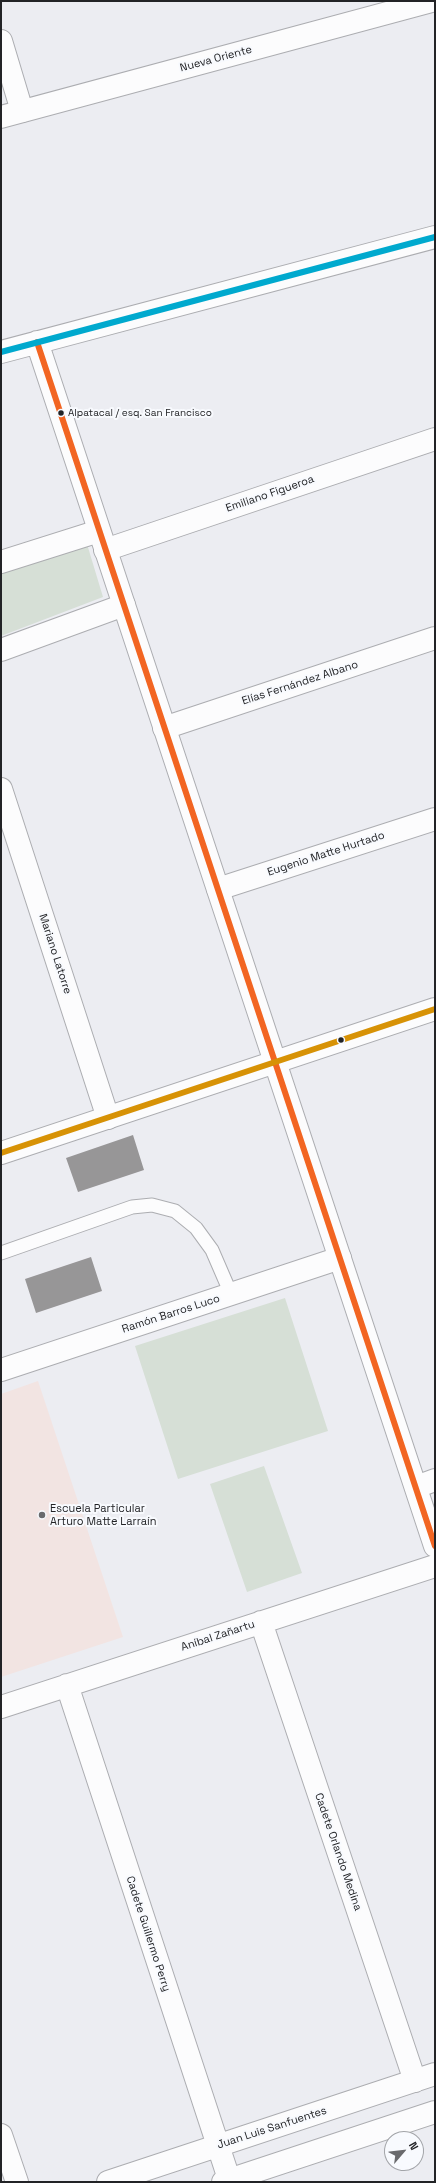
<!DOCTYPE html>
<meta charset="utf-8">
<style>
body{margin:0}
#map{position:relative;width:436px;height:2183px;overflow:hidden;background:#ecedf2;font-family:"Space Grotesk",sans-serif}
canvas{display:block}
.frame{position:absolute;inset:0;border:2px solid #222326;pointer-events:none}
.north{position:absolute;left:384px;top:2131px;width:40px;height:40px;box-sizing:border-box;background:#f8fafe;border:1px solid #a2a4a8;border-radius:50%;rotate:62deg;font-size:11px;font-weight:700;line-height:16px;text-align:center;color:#222326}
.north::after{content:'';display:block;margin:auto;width:14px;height:18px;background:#696a6d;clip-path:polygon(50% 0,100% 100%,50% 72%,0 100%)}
</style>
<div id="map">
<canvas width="436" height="2183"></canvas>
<div class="frame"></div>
<div class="north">N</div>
</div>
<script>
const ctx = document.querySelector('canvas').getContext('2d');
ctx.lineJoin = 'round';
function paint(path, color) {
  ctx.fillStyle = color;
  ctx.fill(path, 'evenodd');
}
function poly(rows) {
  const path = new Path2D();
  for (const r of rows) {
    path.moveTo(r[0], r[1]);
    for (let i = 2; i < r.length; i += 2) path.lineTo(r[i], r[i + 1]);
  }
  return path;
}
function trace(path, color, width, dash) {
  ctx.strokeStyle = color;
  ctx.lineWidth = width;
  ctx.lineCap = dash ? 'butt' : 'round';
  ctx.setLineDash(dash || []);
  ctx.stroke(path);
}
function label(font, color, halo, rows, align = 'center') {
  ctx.font = font + ' "Space Grotesk",sans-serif';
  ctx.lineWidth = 4;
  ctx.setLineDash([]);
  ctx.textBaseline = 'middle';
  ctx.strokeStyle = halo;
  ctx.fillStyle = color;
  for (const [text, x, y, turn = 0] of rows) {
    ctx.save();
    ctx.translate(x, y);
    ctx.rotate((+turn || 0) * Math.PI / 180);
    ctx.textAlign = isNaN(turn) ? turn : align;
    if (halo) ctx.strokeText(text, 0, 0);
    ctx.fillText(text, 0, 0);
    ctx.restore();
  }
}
paint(poly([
 [38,1381,123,1637,1,1677,1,1394]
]), '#f2e4e2');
paint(poly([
 [87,544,103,597,1,636,1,572],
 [285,1298,328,1431,178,1479,135,1346],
 [264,1466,302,1573,247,1592,210,1484]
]), '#d6dfd6');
paint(poly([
 [133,1135,144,1170,78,1192,66,1158],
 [91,1257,102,1291,36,1313,25,1279]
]), '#979697');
const service = poly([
 [1,1253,132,1207,152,1205,175,1211,196,1228,212,1250,231,1294]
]);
const minor = poly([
 [1,41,22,111],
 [105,550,435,439],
 [1,562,99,531],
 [1,650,124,605],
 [164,728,435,638],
 [1,789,108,1118],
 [218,889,435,819],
 [1,1370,340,1258],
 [416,1487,435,1480],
 [261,1622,415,2081],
 [67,1685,230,2182],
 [1,1707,435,1566],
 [1,2135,17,2182],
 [108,2182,435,2074],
 [223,2182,435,2112]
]);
const tertiary = poly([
 [1,1153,435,1009]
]);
const secondary = poly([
 [1,117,432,1],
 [37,342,435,1546],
 [1,352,435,237]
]);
trace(service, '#acadb1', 15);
trace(minor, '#acadb1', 24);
trace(tertiary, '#acadb1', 24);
trace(secondary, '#acadb1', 24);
trace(service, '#fcfcfd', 13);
trace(minor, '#fcfcfd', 22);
trace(tertiary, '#fcfcfd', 22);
trace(secondary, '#fcfcfd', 22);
trace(poly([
 [37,342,435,1546]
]), '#f26522', 6);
trace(poly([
 [1,1153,435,1009]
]), '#d79206', 6);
trace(poly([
 [1,352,435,237]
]), '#00a9ce', 6);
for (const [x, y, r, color] of [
 [61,413,3.5,"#222326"],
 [341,1040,3.5,"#222326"],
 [42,1515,4,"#696a6d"]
]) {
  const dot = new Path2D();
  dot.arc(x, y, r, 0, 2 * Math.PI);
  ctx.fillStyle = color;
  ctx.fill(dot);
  trace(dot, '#f8fafe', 1.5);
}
label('10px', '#222326', '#f8fafe', [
 ["Alpatacal / esq. San Francisco",68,413]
], 'left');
label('11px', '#222326', '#f8fafe', [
 ["Nueva Oriente",216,59,-15],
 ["Emiliano Figueroa",270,494,-19],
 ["Elías Fernández Albano",300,683,-18],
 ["Eugenio Matte Hurtado",326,854,-18],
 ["Mariano Latorre",55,954,72],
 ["Ramón Barros Luco",171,1314,-18],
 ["Aníbal Zañartu",218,1636,-18],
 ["Cadete Orlando Medina",338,1852,71],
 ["Cadete Guillermo Perry",148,1934,72],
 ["Juan Luis Sanfuentes",272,2128,-18]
]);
label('11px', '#222326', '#f8fafe', [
 ["Escuela Particular",50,1509],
 ["Arturo Matte Larraín",50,1522]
], 'left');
</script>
